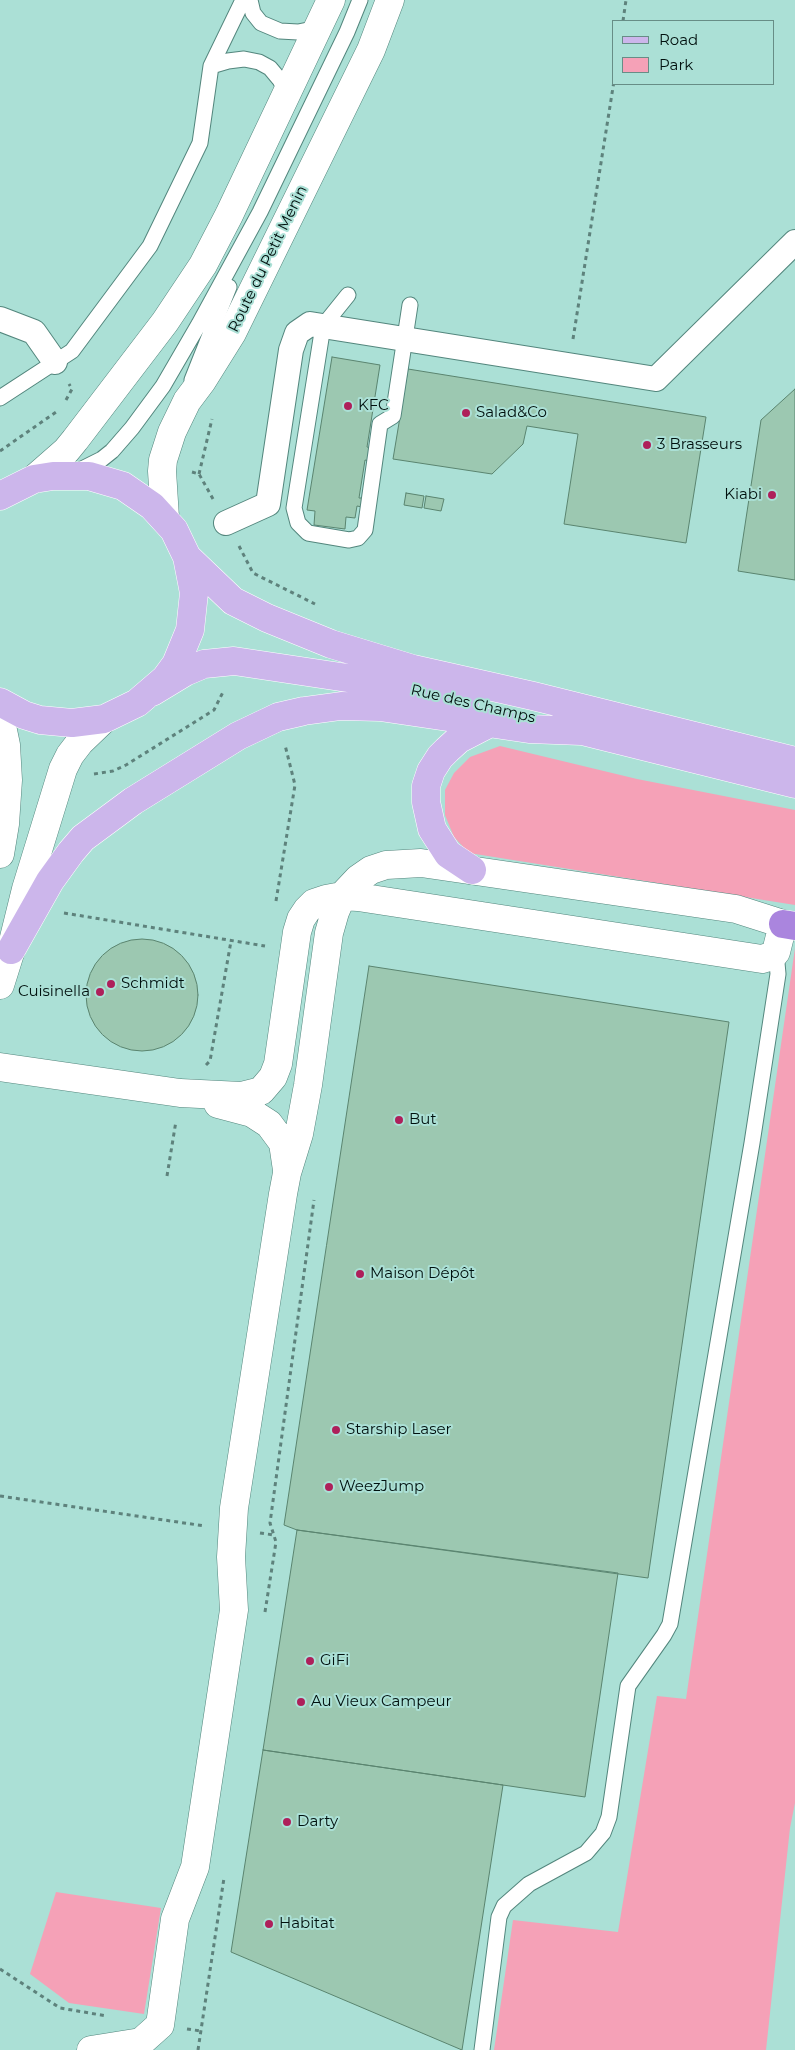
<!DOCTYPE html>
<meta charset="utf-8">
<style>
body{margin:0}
#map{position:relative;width:795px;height:2050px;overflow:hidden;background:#abe0d6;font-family:Montserrat,sans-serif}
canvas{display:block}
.legend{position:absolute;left:612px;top:20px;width:162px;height:65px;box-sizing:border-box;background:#abe0d6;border:1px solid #678d86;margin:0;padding:6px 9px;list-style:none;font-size:15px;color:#00100e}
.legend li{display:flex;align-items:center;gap:10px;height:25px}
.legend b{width:25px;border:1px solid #678d86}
</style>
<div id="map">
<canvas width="795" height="2050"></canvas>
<ul class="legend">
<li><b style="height:6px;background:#ccb6eb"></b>Road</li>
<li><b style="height:14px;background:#f5a1b7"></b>Park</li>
</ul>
</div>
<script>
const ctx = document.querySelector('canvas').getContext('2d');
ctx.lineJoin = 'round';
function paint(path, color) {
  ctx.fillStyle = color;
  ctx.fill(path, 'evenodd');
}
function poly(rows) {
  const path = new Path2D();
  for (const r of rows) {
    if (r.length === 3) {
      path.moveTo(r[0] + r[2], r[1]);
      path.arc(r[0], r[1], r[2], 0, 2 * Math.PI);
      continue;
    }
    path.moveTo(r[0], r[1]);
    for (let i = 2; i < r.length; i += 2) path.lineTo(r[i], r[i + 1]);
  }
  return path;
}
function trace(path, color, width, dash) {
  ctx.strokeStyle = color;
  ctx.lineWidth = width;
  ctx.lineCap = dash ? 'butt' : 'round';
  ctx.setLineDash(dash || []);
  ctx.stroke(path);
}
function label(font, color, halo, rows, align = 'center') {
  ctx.font = font + ' Montserrat,sans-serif';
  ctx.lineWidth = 4;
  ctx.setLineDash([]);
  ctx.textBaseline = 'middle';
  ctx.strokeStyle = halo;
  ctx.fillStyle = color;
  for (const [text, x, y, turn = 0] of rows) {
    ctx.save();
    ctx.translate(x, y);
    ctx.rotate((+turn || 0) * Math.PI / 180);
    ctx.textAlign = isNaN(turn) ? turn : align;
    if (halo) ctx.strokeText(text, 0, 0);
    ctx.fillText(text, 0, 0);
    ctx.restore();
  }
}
paint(poly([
 [500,746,637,779,795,810,795,905,469,853,454,837,445,815,445,790,454,773,470,757],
 [795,948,795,1803,790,1828,766,2050,494,2050,513,1920,618,1932,657,1696,686,1699],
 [56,1892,161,1908,144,2014,69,2003,30,1974]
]), '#f5a1b7');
const building = poly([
 [332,357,380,365,367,447,371,448,369,461,365,460,359,498,363,498,362,507,357,506,355,518,346,517,345,529,314,525,315,511,307,510,332,357],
 [408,369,706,417,686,543,564,524,578,434,527,426,523,444,492,474,393,459,408,369],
 [795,389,795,580,738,571,761,420,795,389],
 [406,493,424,496,422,508,404,505,406,493],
 [426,496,444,499,441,511,424,508,426,496],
 [142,995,56],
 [369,966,729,1022,648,1578,297,1530,284,1525,369,966],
 [297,1530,618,1573,585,1797,263,1750,297,1530],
 [263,1750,503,1785,462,2050,231,1952,263,1750]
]);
paint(building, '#9cc8b1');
trace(building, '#5a846f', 1);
const service = poly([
 [250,0,253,13,261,23,280,31,298,32,318,28],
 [211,66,228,61,244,59,259,62,270,68,280,80,287,94],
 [348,295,323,326,294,508,298,523,308,533,349,540,358,538,365,530,380,424,393,416,410,305],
 [192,380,229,287],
 [0,398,72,351,150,246,200,143,211,66,243,0],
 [76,472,102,459,112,451,132,428,163,386,199,324,260,212,347,32,360,0],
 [482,2050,499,1917,504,1906,529,1884,586,1853,603,1833,609,1817,628,1686,664,1635,670,1624,752,1143,778,974,776,952]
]);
const pedestrian = poly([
 [0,319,34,332,55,362],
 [226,523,268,504,291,350,297,333,310,324,656,379,795,242]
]);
const minor = poly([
 [0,716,6,745,8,780,5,824,0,854],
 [0,985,11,950,26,889,63,769,70,755,80,742,104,719],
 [0,1067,180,1093,241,1096,261,1091,273,1077,278,1064,297,932,301,919,307,910,314,903,326,899,342,896,358,897,762,959,772,956,776,952,783,924,736,909,421,863,386,865,371,870,358,879,342,896,335,912,329,933,308,1085,299,1134,287,1173,283,1194,234,1508,231,1557,234,1610,195,1867,175,1919,160,2025,141,2042,91,2050],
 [218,1104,252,1113,269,1124,283,1143,287,1170]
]);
const tertiary = poly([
 [34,479,66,451,75,440,165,322,203,265,229,215,331,0],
 [165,518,162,471,163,460,172,432,187,401,202,381,232,333,371,50,390,0]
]);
const primary = poly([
 [0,496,34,479,53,476,89,476,123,486,152,506,174,530,187,557,194,593,190,630,176,664,165,679,137,703,104,719,72,723,40,720,24,715,0,702],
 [187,557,233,601,267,618,331,644,413,669,533,696,795,761],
 [152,692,185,672,204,664,234,661,354,679,465,702],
 [562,726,795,784],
 [472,870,448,854,432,829,426,802,426,786,431,771,440,757,447,750,459,739,490,723],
 [11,950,50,881,71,852,83,838,133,801,238,736,278,717,304,711,341,706,380,707,529,729,581,731]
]);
const motorway = poly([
 [783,924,795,926]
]);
trace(service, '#53867d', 17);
trace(pedestrian, '#53867d', 26);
trace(minor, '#53867d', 29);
trace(tertiary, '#53867d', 29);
trace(primary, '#fff', 29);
trace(motorway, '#fff', 29);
trace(poly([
 [623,21,626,0],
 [573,339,614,81],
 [66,400,72,389,69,384],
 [0,451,59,410],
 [192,472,199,474,213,499],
 [199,474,212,419],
 [239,546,253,573,315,604],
 [94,774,113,771,126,765,214,710,223,692],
 [276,901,295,785,285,745],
 [64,913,265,946],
 [206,1065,210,1061,231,941],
 [167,1176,176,1121],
 [0,1496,205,1526],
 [260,1533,274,1535],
 [265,1612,276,1542,270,1523,314,1200],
 [0,1969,60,2008,107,2016],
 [187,2029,201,2031],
 [198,2050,224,1878]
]), '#5e827c', 3, [4, 4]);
trace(service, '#fff', 15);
trace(pedestrian, '#fff', 24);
trace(minor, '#fff', 28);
trace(tertiary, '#fff', 28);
trace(primary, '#ccb6eb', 28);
trace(motorway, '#aa85de', 28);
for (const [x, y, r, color] of [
 [348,406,5,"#ae205a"],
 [466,413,5,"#ae205a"],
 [647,445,5,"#ae205a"],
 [772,495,5,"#ae205a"],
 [111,984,5,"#ae205a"],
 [100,992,5,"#ae205a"],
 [399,1120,5,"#ae205a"],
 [360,1274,5,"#ae205a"],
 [336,1430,5,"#ae205a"],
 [329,1487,5,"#ae205a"],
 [310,1661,5,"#ae205a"],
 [301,1702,5,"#ae205a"],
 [287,1822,5,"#ae205a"],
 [269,1924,5,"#ae205a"]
]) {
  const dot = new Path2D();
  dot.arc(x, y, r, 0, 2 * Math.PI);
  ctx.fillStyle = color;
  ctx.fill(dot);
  trace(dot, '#abe0d6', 2);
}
label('15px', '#00100e', '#abe0d6', [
 ["Route du Petit Menin",268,259,-64],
 ["Rue des Champs",473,704,13]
]);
label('15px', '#00100e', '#abe0d6', [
 ["KFC",358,406],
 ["Salad&Co",476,413],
 ["3 Brasseurs",657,445],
 ["Kiabi",762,495,"right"],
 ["Schmidt",121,984],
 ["Cuisinella",90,992,"right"],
 ["But",409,1120],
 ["Maison Dépôt",370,1274],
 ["Starship Laser",346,1430],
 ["WeezJump",339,1487],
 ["GiFi",320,1661],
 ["Au Vieux Campeur",311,1702],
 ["Darty",297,1822],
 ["Habitat",279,1924]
], 'left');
</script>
